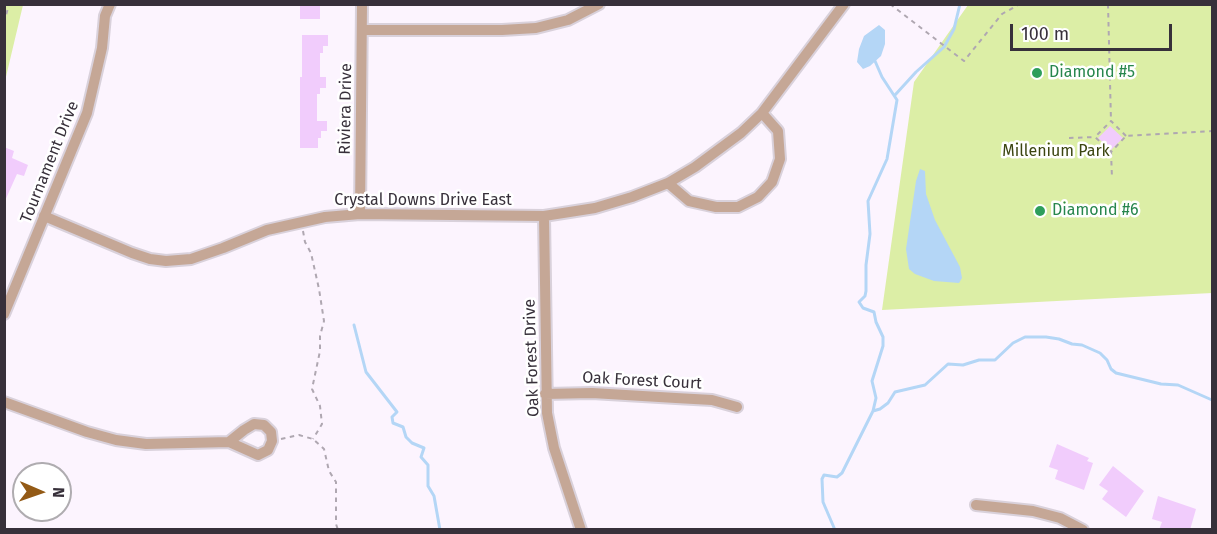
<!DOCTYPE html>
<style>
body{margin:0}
#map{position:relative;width:1217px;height:534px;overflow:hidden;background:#fcf4fe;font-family:"Fira Sans",sans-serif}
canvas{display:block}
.frame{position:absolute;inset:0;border:6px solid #37303a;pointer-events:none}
.north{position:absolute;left:12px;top:462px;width:60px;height:60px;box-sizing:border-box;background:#fff;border:2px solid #afacb0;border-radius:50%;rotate:92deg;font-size:16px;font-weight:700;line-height:24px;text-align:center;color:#37303a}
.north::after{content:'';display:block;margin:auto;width:21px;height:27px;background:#935a16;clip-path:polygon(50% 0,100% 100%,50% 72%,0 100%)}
.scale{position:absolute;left:1010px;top:24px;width:162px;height:27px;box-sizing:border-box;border:3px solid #37303a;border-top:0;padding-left:8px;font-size:18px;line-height:21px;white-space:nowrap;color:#37303a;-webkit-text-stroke:4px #fff;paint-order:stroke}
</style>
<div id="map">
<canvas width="1217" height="534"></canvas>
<div class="frame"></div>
<div class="north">N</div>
<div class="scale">100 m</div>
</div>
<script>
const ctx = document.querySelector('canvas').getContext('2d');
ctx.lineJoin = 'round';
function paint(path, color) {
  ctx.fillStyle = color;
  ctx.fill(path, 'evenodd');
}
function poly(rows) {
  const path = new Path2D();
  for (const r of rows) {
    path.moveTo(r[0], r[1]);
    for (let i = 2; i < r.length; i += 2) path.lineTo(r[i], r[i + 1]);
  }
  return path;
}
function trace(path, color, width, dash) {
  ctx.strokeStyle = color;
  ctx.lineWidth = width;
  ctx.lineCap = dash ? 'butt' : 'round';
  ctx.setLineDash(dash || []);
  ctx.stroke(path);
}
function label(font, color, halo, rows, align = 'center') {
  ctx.font = font + ' "Fira Sans",sans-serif';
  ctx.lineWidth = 5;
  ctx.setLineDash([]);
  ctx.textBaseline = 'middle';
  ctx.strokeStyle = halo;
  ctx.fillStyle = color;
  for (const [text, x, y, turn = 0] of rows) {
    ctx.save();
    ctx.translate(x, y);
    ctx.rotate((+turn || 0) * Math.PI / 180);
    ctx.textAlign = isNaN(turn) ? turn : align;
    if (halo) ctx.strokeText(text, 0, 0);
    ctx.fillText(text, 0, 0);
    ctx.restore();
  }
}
paint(poly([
 [5,4,23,5,5,81,4,5],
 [968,5,1212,5,1212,293,882,310,914,82]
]), '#dceea6');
paint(poly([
 [879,25,885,30,885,44,881,56,870,66,863,69,857,62,859,49,864,36],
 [920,169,925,171,926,194,935,220,960,267,962,278,959,283,934,281,915,274,909,269,906,249,916,181]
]), '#b4d6f6');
trace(poly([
 [895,95,916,72,944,47,954,29,960,4],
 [354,325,366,372,397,412,392,417,393,423,403,427,406,437,412,443,424,448,421,457,428,465,428,486,434,496,440,530],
 [873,411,880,409,888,403,895,392,925,385,948,364,963,365,979,360,995,360,1013,343,1025,337,1046,337,1059,339,1072,344,1082,345,1100,353,1107,360,1111,369,1116,373,1161,384,1178,385,1212,400],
 [835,530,823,502,822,479,824,475,837,477,842,473,873,411,876,398,872,381,883,346,883,337,876,322,874,312,863,308,859,302,865,296,866,291,866,265,870,234,868,201,887,159,897,100,882,77,875,61]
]), '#b4d6f6', 3);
paint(poly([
 [300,4,320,4,320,19,300,19],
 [302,35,328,35,328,46,323,46,323,53,320,53,320,77,326,77,326,88,320,88,320,94,317,94,317,121,327,121,327,131,321,131,321,138,318,138,318,148,300,148,300,77,302,77],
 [1110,126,1123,138,1111,150,1098,138],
 [4,147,14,151,12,158,28,165,24,176,17,174,4,203],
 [1057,444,1089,458,1087,461,1093,463,1084,490,1055,479,1058,470,1049,467],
 [1113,466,1144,491,1126,517,1102,499,1108,491,1099,485],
 [1158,496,1196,509,1190,530,1159,530,1162,522,1152,519]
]), '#f1ccfc');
const street = poly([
 [362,30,502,30,536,28,568,20,599,4],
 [668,183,689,201,716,207,738,207,758,197,772,182,780,159,778,131,762,113],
 [360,214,362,4],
 [44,216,132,253,150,259,166,261,191,259,223,248,267,230,325,217,360,214,544,216,595,208,632,197,668,183,695,167,741,133,762,113,844,4],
 [544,216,547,413,554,448,581,530],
 [4,314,87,113,102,48,105,16,110,4],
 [545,394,592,393,676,398,712,400,737,407],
 [4,402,87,432,116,440,146,444,229,442,258,455,268,450,272,441,271,432,264,425,254,424,244,430,229,442],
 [976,505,1033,511,1060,518,1083,530]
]);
trace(street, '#d9d1db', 14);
trace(poly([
 [890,4,964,61,1002,14,1020,4],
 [1108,4,1111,121],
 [4,23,9,4],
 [1126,136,1111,121,1095,137,1111,152,1126,136,1212,131],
 [1069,138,1095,137],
 [1111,152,1112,178],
 [303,231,305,242,311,253,319,289,324,321,320,336,320,351,312,389,320,406,322,424,313,439],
 [281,439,299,435,313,439,324,449,329,471,336,482,336,524,338,530]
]), '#afa7b1', 2, [4.5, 4.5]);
trace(street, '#c5a796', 10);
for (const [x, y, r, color] of [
 [1037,73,6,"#2e9e5b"],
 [1040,211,6,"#2e9e5b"]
]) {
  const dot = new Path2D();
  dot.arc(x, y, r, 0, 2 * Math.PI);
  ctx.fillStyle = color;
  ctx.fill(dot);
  trace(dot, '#fff', 2);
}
label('16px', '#27864d', '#fff', [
 ["Diamond #5",1049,73],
 ["Diamond #6",1052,211]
], 'left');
label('16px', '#37303a', '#fff', [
 ["Riviera Drive",346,109,-89],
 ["Tournament Drive",50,162,-68],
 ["Crystal Downs Drive East",423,201],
 ["Oak Forest Drive",532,358,-92],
 ["Oak Forest Court",642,381,3]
]);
label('16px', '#3b4510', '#fff', [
 ["Millenium Park",1056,152]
]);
</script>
